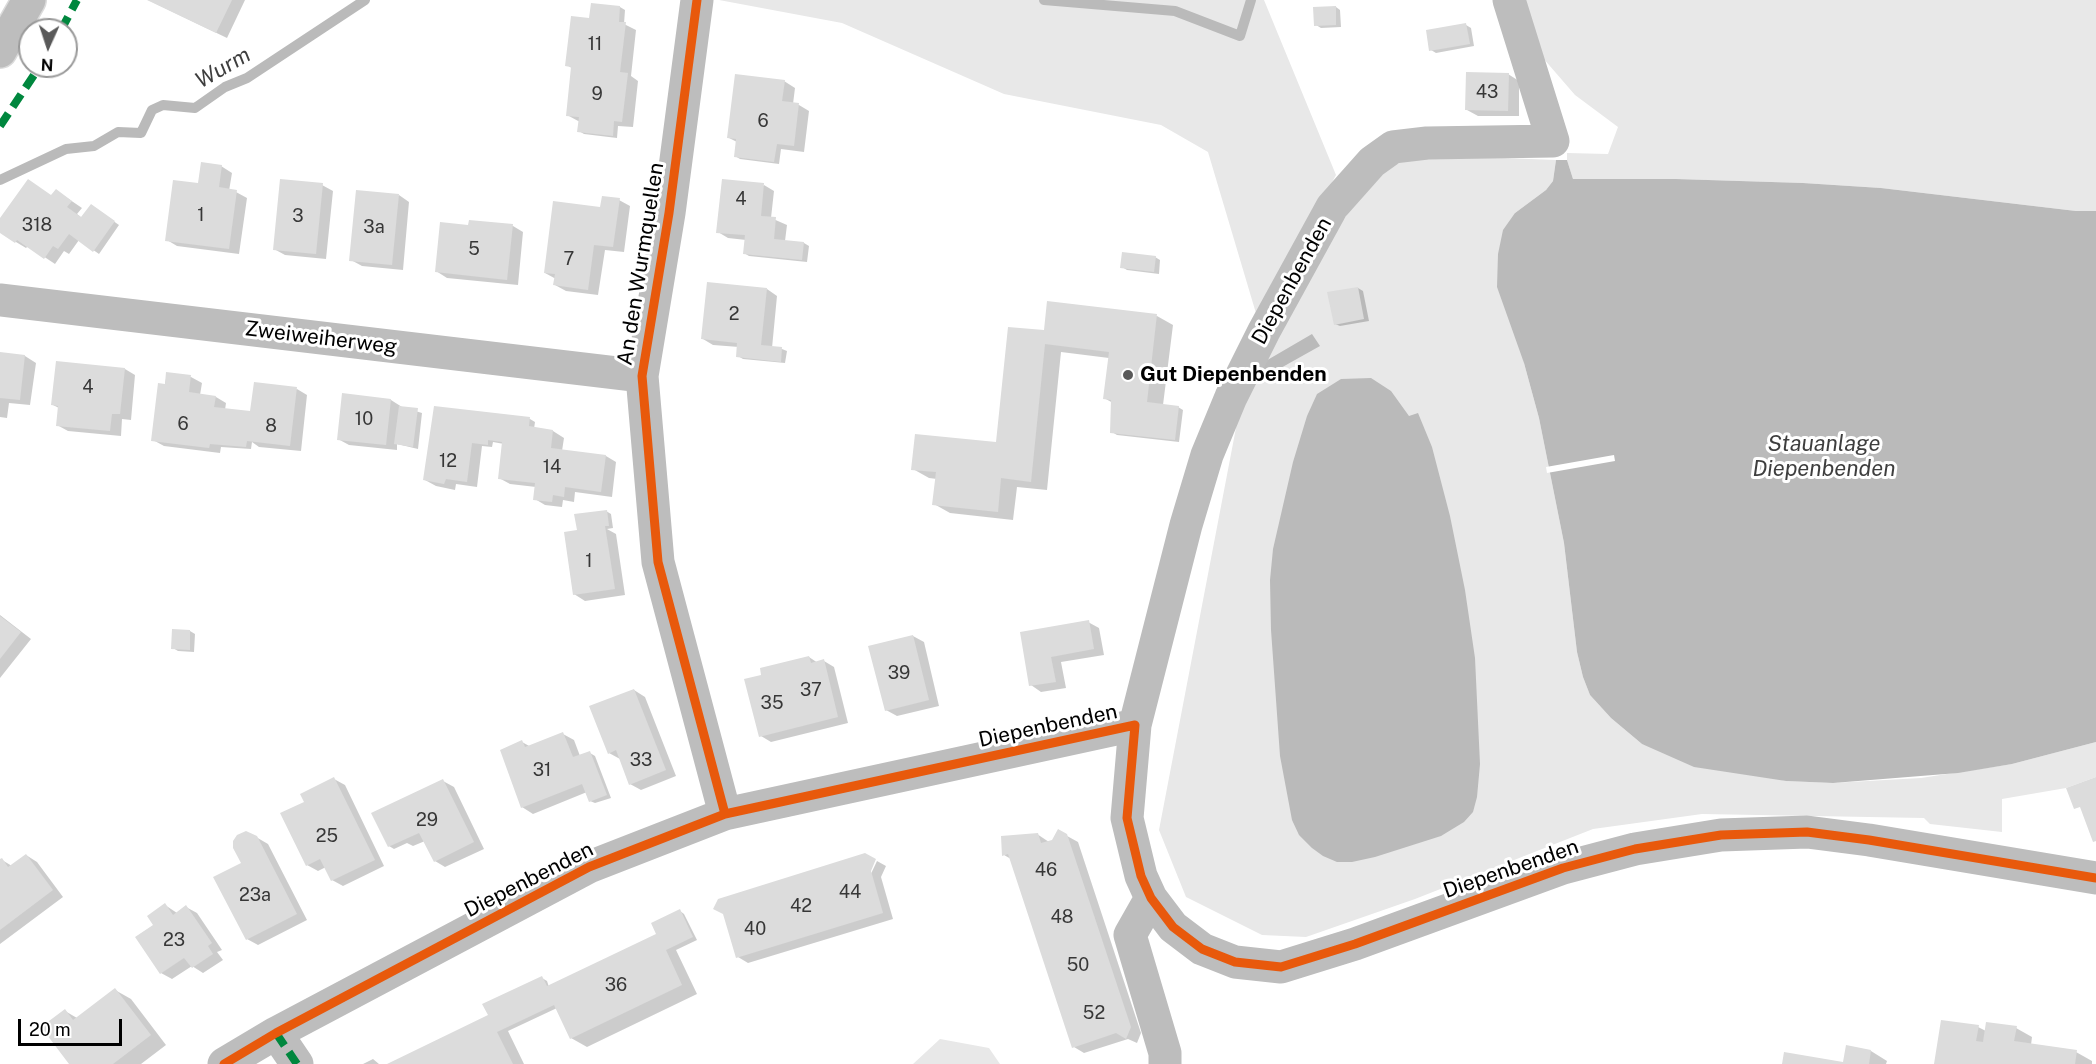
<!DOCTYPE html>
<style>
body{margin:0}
#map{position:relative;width:2096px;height:1064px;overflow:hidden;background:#fff;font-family:"Public Sans",sans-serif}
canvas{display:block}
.north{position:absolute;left:18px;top:18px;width:60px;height:60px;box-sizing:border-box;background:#fff;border:2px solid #999;border-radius:50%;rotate:183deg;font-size:16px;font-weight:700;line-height:24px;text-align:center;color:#000}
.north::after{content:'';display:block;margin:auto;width:21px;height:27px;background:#595959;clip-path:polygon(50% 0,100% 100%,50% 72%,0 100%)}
.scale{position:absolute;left:18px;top:1019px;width:104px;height:27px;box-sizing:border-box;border:3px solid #000;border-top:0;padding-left:8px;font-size:18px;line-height:21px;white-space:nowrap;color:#000;-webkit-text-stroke:4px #fff;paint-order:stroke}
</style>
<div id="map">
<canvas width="2096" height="1064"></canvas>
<div class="north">N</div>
<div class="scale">20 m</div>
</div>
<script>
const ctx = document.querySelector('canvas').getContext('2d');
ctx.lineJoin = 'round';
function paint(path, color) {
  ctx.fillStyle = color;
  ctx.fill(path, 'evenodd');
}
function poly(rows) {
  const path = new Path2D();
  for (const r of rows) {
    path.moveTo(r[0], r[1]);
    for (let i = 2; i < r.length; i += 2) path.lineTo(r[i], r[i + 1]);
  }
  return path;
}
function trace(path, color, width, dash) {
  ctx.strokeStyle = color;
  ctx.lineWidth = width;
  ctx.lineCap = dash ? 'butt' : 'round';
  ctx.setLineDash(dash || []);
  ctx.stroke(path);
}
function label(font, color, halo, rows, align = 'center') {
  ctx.font = font + ' "Public Sans",sans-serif';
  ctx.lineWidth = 6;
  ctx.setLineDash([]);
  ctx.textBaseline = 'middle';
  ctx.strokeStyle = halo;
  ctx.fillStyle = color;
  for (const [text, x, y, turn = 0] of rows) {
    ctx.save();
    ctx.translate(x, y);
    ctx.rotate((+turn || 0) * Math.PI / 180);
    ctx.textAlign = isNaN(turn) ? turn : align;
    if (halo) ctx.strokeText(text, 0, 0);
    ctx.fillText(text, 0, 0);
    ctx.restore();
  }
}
paint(poly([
 [719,0,1264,0,1336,175,1258,320,1208,152,1161,125,1004,94,842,23],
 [1517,0,2096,0,2096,211,2076,211,1881,188,1803,183,1676,179,1573,179,1567,160,1567,153,1608,154,1618,127,1575,95,1530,43],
 [1449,156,1556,160,1553,181,1546,190,1515,213,1524,363,1539,418,1564,543,1577,652,1583,677,1590,695,1611,718,1642,744,1786,781,1832,783,1921,778,2012,764,2096,742,2096,777,2066,788,2002,799,2002,832,1930,824,1924,818,1702,814,1593,829,1415,899,1306,937,1262,935,1186,897,1159,830,1240,407,1322,250,1368,185,1401,159],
 [940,1039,989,1048,1000,1064,913,1064]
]), '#e8e8e8');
paint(poly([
 [1556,160,1567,160,1573,179,1676,179,1803,183,1881,188,2076,211,2096,211,2096,742,2012,764,1958,773,1833,783,1786,781,1694,767,1642,744,1611,718,1590,695,1583,677,1577,652,1564,543,1539,418,1524,363,1497,287,1498,254,1503,230,1515,213,1546,190,1553,181],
 [1312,334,1320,346,1270,374,1263,372,1261,368,1264,362],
 [1371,378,1391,391,1409,416,1418,413,1432,447,1450,516,1465,590,1475,658,1480,764,1477,797,1473,812,1464,822,1441,836,1375,857,1352,862,1337,862,1323,856,1312,848,1299,835,1292,820,1280,756,1271,630,1270,580,1273,549,1293,462,1307,416,1317,394,1341,379]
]), '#bababa');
paint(poly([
 [1614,455,1615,461,1547,473,1546,467]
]), '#fff');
paint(poly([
 [148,0,245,0,227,38],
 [592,4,620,7,625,10,624,24,636,30,631,76,638,81,633,127,618,126,617,138,584,134,579,131,580,122,567,115,573,69,567,65,591,20],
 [1336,7,1340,10,1341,27,1321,28,1316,25],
 [1466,25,1471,28,1474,46,1436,53,1431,50],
 [1508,74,1519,81,1519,116,1478,116,1467,110],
 [784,81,795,88,793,104,799,105,809,111,804,152,781,149,779,164,740,159,735,156,737,142,729,138],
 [221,166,232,173,229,191,236,192,247,198,239,254,177,246,167,240,199,185],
 [322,185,333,191,326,259,285,255,274,249],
 [764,185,774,191,771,218,787,225,785,241,804,243,809,246,807,262,749,256,744,253,746,240,728,238,718,232],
 [57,191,82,208,77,214,82,218,96,209,119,225,99,254,79,240,69,254,64,251,55,264,28,246,26,248,16,242,0,231,0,221,52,196],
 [399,195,409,202,403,270,362,266,351,260],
 [619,200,630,206,624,252,605,250,598,295,566,291,555,285,556,279,545,273,602,209],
 [469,226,513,226,523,232,518,285,447,278,436,271],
 [1155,257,1160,260,1159,274,1127,270,1122,267],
 [1358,288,1363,291,1369,321,1340,326,1335,324],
 [767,289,777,296,772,348,782,349,787,351,785,363,743,359,738,356,739,347,713,345,703,339],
 [1157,316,1173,325,1163,405,1178,407,1183,410,1179,442,1117,435,1112,432,1113,403,1104,398,1109,358,1061,352,1047,490,1017,487,1013,520,950,513,934,504,937,479,929,478,913,469,997,444,1045,332],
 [0,353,25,356,36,363,30,405,9,403,7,418,0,417],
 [125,369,135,375,131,420,122,419,121,436,68,431,57,425,59,408,53,405],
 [167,374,191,377,202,383,200,395,216,397,226,403,225,410,250,413,297,389,307,395,301,451,259,447,252,442,251,449,221,447,220,453,164,446,153,440],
 [343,395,391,400,402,407,422,413,418,449,397,444,397,450,349,445,338,439],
 [436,408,530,419,535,422,534,429,553,431,564,438,562,451,606,456,616,462,612,497,575,492,574,502,563,500,562,507,545,505,535,499,536,487,510,484,499,478,504,444,493,442,492,447,482,446,477,487,456,484,455,490,436,486,425,480],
 [606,511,611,514,613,528,607,529,616,534,625,595,585,601,574,594,581,531],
 [0,615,31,639,0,678],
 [1088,622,1099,628,1104,655,1061,662,1066,688,1041,692,1031,685,1022,633],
 [190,631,195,634,194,652,178,651,173,648],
 [913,636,924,642,939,706,897,716,886,710],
 [809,657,818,663,824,661,834,667,848,723,771,742,761,736,763,676],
 [634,690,645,697,676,776,641,790,630,784,620,759,609,753],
 [563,734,574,740,580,756,590,753,595,756,611,798,595,803,590,801,587,792,533,814,522,807,522,742,531,747],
 [334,779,345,785,384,866,343,886,332,880,326,867,318,871,307,865,306,802],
 [443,781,454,787,484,849,445,867,435,861,425,841,413,846,407,843,394,849,389,846],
 [1058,831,1078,842,1141,1033,1137,1043,1128,1039,1084,1053,1074,1047,1011,859,1004,855,1037,834,1049,842,1053,841],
 [256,837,268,844,307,920,258,945,247,939,243,863],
 [26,855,37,862,63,897,0,944,0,861,2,860,12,866],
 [877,861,886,866,881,877,893,919,748,963,738,957,869,878],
 [165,905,177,913,186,907,197,913,222,950,217,952,223,960,203,973,192,966,172,979,161,973,155,925],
 [680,911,684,914,697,940,676,950,697,994,587,1047,571,1038,557,1008,508,1031,524,1064,390,1064,490,1015,542,978,547,981,549,987,658,934],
 [115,990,131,999,166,1045,141,1064,71,1064,65,1011,77,1018],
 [1978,1027,1986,1031,2016,1028,2032,1037,2031,1045,2076,1052,2092,1061,2092,1064,1936,1064],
 [1847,1047,1871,1051,1887,1061,1886,1064,1783,1064,1844,1064],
 [373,1059,379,1064,363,1064]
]), '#0003');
trace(poly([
 [1044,0,1175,11,1240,36,1251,0],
 [0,180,66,149,94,146,118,132,141,133,152,110,163,105,195,108,225,87,247,78,365,0]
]), '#bababa', 10);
paint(poly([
 [147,0,232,0,216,33],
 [591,3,620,6,619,22,626,22,620,72,628,73,622,122,614,121,613,136,577,132,579,117,566,116,571,67,565,66,571,16,589,18],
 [1336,6,1336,25,1314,26,1313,7],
 [1466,23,1470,44,1429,51,1426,30],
 [1466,72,1509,73,1508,111,1465,110],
 [735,74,785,80,782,101,799,103,794,146,777,144,774,162,734,157,736,139,727,138],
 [201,162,222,165,219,187,237,190,229,249,165,241,173,180,198,183],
 [28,179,51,195,56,189,72,201,67,207,81,217,91,204,115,221,93,252,69,234,58,249,53,246,44,259,17,240,15,243,0,233,0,218],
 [280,179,323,183,316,254,273,250],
 [722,179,764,183,761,216,776,217,774,239,804,242,802,260,743,254,745,235,716,233],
 [356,190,399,194,392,265,349,261],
 [602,196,620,198,613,247,594,245,588,290,553,285,555,274,544,273,553,201,600,207],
 [469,220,513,224,507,280,435,272,440,222,468,225],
 [1122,252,1156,256,1154,272,1120,268],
 [707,282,767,288,761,345,782,347,781,362,736,357,737,343,701,339],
 [1358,287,1364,319,1334,325,1327,292],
 [1047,301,1157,314,1147,402,1179,406,1175,440,1110,433,1111,400,1103,399,1109,352,1045,344,1031,482,1001,478,998,512,932,505,936,472,911,470,915,434,996,442,1008,327,1044,330],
 [0,352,25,355,20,400,0,398],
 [56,361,125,368,120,414,112,414,110,431,56,426,58,406,51,405],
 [166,372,191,375,189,392,216,396,214,407,250,411,254,382,297,387,290,446,247,441,246,447,210,444,209,448,151,441,158,383,165,384],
 [342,393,391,399,386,445,337,440],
 [399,406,418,408,413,447,394,444],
 [434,406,530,417,529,426,553,430,551,448,606,455,601,492,565,487,564,497,553,495,552,502,533,500,535,483,498,479,502,442,488,440,488,445,472,443,467,482,446,479,444,484,423,480],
 [607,510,609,526,605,526,615,589,573,595,564,532,577,530,574,514],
 [0,616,21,632,0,659],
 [1089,620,1094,649,1051,657,1056,682,1029,686,1020,632],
 [172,629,190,630,190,650,171,649],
 [913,635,929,700,885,711,868,646],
 [809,656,811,663,824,659,838,717,759,737,744,679,761,675,760,668],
 [634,689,666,770,629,785,616,750,608,754,589,706],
 [563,732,573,757,590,751,607,795,589,802,582,784,521,808,500,750,522,740,525,747],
 [334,777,375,860,331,881,320,859,306,866,280,813,304,802,300,794],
 [2096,777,2096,841,2093,842,2080,807,2074,809,2066,788],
 [443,779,474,842,434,862,419,833,388,847,371,813],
 [1058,829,1067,834,1131,1027,1126,1039,1116,1033,1072,1048,1008,854,1002,856,1001,836,1038,833,1041,843,1052,840],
 [246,831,257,836,297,914,246,940,213,877,241,863,233,848,233,841,237,835],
 [865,853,876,859,871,871,883,913,736,958,723,914,713,909,718,899],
 [26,854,53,890,0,930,0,859,2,858,8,867],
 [165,903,173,915,186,905,212,943,208,946,213,954,192,968,184,958,160,974,135,937,153,925,147,916],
 [680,909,693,937,666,950,682,985,570,1039,554,1005,497,1032,513,1064,387,1064,488,1015,482,1004,542,976,547,986,656,934,651,923],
 [115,988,151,1035,113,1064,69,1064,41,1027,65,1009,73,1020],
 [1941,1020,1979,1025,1976,1041,1983,1042,1986,1022,2017,1026,2014,1041,2077,1050,2075,1064,1934,1064],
 [1846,1045,1871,1050,1869,1064,1782,1064,1784,1052,1843,1062]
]), '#dcdcdc');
const major = poly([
 [0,51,29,0]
]);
trace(major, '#dbdbdb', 36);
trace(poly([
 [697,0,669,213,642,376,658,562,725,814],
 [1509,0,1553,141,1427,143,1393,147,1372,162,1332,207,1264,331,1231,397,1207,455,1186,525,1135,725,1127,818,1141,876,1151,898,1173,927,1202,949,1235,962,1281,967,1355,944,1563,868,1635,849,1721,835,1807,832,1869,840,2096,878],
 [0,300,642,376],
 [1151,898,1130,935,1165,1053,1165,1064],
 [276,1033,297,1064],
 [224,1064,276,1033,589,867,725,814,1135,725]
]), '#bdbdbd', 33);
trace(major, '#bdbdbd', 33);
trace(poly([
 [61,30,77,0],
 [0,126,40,66],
 [276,1033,297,1064]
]), '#00873e', 8, [15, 8]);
trace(poly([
 [697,0,669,213,642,376,658,562,725,814],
 [224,1064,276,1033,589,867,725,814,1135,725,1127,818,1141,876,1151,898,1173,927,1202,949,1235,962,1281,967,1355,944,1563,868,1635,849,1721,835,1807,832,1869,840,2096,878]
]), '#e8590c', 9);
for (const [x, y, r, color] of [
 [1128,375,6,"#595959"]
]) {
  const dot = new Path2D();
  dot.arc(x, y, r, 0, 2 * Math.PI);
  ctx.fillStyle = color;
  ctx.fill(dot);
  trace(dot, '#fff', 2);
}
label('18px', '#373737', null, [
 ["11",595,44],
 ["43",1487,92],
 ["9",597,94],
 ["6",763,121],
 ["4",741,199],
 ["1",201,215],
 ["3",298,216],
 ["318",37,225],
 ["3a",374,227],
 ["5",474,249],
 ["7",569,259],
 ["2",734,314],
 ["4",88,387],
 ["10",364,419],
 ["6",183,424],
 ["8",271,426],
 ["12",448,461],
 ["14",552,467],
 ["1",589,561],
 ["39",899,673],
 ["37",811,690],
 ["35",772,703],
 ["33",641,760],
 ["31",542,770],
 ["29",427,820],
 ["25",327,836],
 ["46",1046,870],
 ["44",850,892],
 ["23a",255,895],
 ["42",801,906],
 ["48",1062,917],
 ["40",755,929],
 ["23",174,940],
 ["50",1078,965],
 ["36",616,985],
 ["52",1094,1013]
]);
label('21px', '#000', '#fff', [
 ["An den Wurmquellen",641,264,-81],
 ["Diepenbenden",1292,281,-61],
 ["Zweiweiherweg",321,338,7],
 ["Diepenbenden",1048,726,-12],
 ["Diepenbenden",1511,869,-19],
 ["Diepenbenden",529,880,-27]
]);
label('bold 21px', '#000', '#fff', [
 ["Gut Diepenbenden",1140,375]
], 'left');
label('italic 22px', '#3e3e3e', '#fff', [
 ["Wurm",223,68,-30],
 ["Stauanlage",1824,444],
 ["Diepenbenden",1824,469]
]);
</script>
